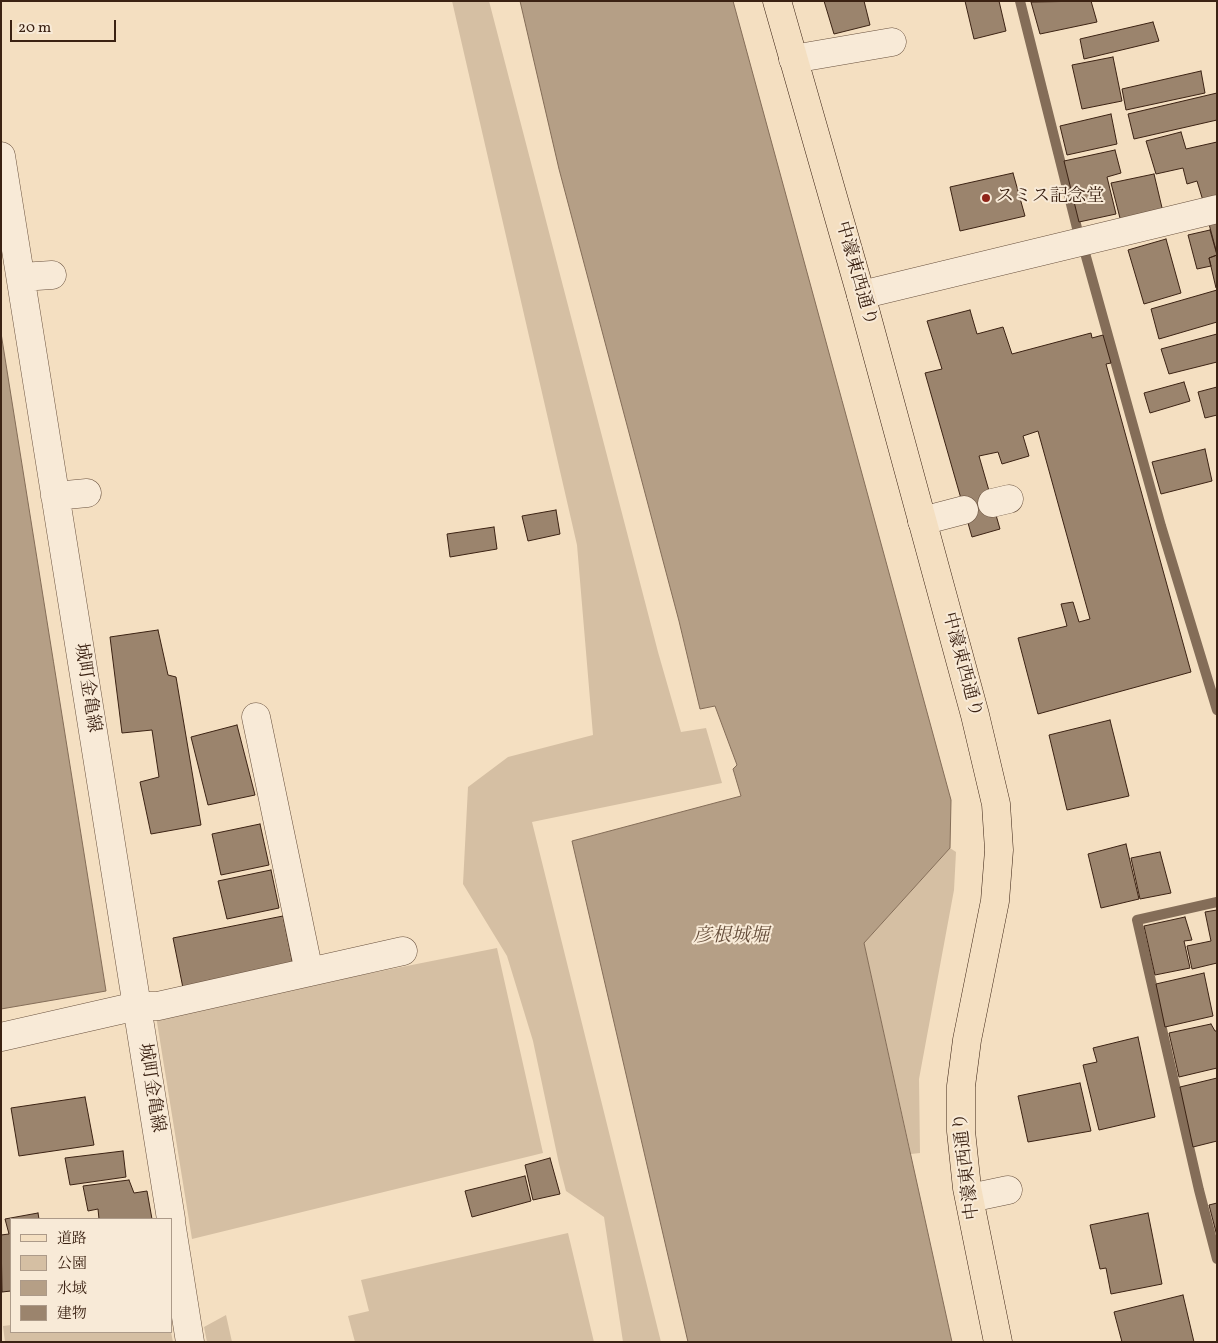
<!DOCTYPE html>
<meta charset="utf-8">
<style>
body{margin:0}
#map{position:relative;width:1218px;height:1343px;overflow:hidden;background:#f4dfc1;font-family:Vollkorn,"Noto Serif JP",serif}
canvas{display:block}
.frame{position:absolute;inset:0;border:2px solid #3b2213;pointer-events:none}
.legend{position:absolute;left:10px;top:1218px;width:162px;height:115px;box-sizing:border-box;background:#f8ead7;border:1px solid #ac9a89;margin:0;padding:6px 9px;list-style:none;font-size:15px;color:#3b2213}
.legend li{display:flex;align-items:center;gap:10px;height:25px}
.legend b{width:25px;border:1px solid #ac9a89}
.scale{position:absolute;left:10px;top:20px;width:106px;height:22px;box-sizing:border-box;border:2px solid #3b2213;border-top:0;padding-left:6px;font-size:15px;line-height:18px;white-space:nowrap;color:#3b2213;-webkit-text-stroke:4px #f8ead7;paint-order:stroke}
</style>
<div id="map">
<canvas width="1218" height="1343"></canvas>
<div class="frame"></div>
<ul class="legend">
<li><b style="height:6px;background:#f4dfc1"></b>道路</li>
<li><b style="height:14px;background:#d5bfa3"></b>公園</li>
<li><b style="height:14px;background:#b59f86"></b>水域</li>
<li><b style="height:14px;background:#9b846d"></b>建物</li>
</ul>
<div class="scale">20 m</div>
</div>
<script>
const ctx = document.querySelector('canvas').getContext('2d');
ctx.lineJoin = 'round';
function paint(path, color) {
  ctx.fillStyle = color;
  ctx.fill(path, 'evenodd');
}
function poly(rows) {
  const path = new Path2D();
  for (const r of rows) {
    path.moveTo(r[0], r[1]);
    for (let i = 2; i < r.length; i += 2) path.lineTo(r[i], r[i + 1]);
  }
  return path;
}
function trace(path, color, width, dash) {
  ctx.strokeStyle = color;
  ctx.lineWidth = width;
  ctx.lineCap = dash ? 'butt' : 'round';
  ctx.setLineDash(dash || []);
  ctx.stroke(path);
}
function label(font, color, halo, rows, align = 'center') {
  ctx.font = font + ' Vollkorn,"Noto Serif JP",serif';
  ctx.lineWidth = 4;
  ctx.setLineDash([]);
  ctx.textBaseline = 'middle';
  ctx.strokeStyle = halo;
  ctx.fillStyle = color;
  for (const [text, x, y, turn = 0] of rows) {
    ctx.save();
    ctx.translate(x, y);
    ctx.rotate((+turn || 0) * Math.PI / 180);
    ctx.textAlign = isNaN(turn) ? turn : align;
    if (halo) ctx.strokeText(text, 0, 0);
    ctx.fillText(text, 0, 0);
    ctx.restore();
  }
}
paint(poly([
 [452,1,489,1,658,652,681,732,706,728,722,783,532,822,661,1342,623,1342,604,1217,566,1191,559,1164,533,1041,507,956,463,884,468,787,508,757,593,735,577,545],
 [950,848,956,852,954,890,919,1079,920,1153,911,1154,864,943],
 [497,948,543,1153,192,1239,156,1016],
 [568,1233,594,1342,355,1342,348,1316,369,1311,361,1280],
 [226,1315,232,1342,207,1342,204,1327],
 [11,1325,11,1332,171,1332,173,1342,5,1342,3,1326]
]), '#d5bfa3');
const water = poly([
 [520,1,733,1,951,800,950,848,864,943,952,1342,688,1342,572,841,741,796,733,769,737,765,715,706,700,709,679,621,559,169,520,1],
 [1,333,106,991,1,1009,1,333]
]);
paint(water, '#b59f86');
trace(water, '#846d58', 1);
trace(poly([
 [1020,1,1078,232],
 [1085,253,1161,526,1217,710],
 [1217,902,1137,920,1199,1190,1217,1259]
]), '#846d58', 10);
const building = poly([
 [824,1,864,1,870,25,834,34,824,1],
 [965,1,999,1,1006,31,974,39,965,1],
 [1091,1,1097,22,1040,34,1031,2,1091,1],
 [1153,22,1159,41,1084,59,1080,39,1153,22],
 [1113,57,1122,101,1082,109,1072,65,1113,57],
 [1201,71,1205,93,1126,110,1122,89,1201,71],
 [1217,93,1217,120,1134,139,1128,114,1217,93],
 [1111,114,1117,144,1067,155,1060,126,1111,114],
 [1181,132,1186,149,1217,142,1217,201,1204,204,1197,181,1187,184,1183,168,1156,174,1146,141,1181,132],
 [1115,150,1121,173,1107,177,1116,214,1079,222,1064,161,1115,150],
 [1013,173,1025,216,960,231,950,187,1013,173],
 [1154,174,1163,212,1121,222,1111,183,1154,174],
 [1217,222,1217,254,1209,224,1217,222],
 [1210,230,1217,255,1209,258,1211,266,1197,269,1188,235,1210,230],
 [1166,239,1181,293,1144,304,1128,250,1166,239],
 [1217,255,1217,288,1216,288,1209,258,1217,255],
 [1217,290,1217,322,1159,339,1151,309,1217,290],
 [970,310,977,334,1003,327,1012,354,1091,333,1092,338,1103,335,1111,363,1106,364,1191,672,1038,714,1018,638,1067,626,1061,604,1073,602,1079,622,1090,619,1038,431,1023,436,1029,456,1002,464,998,452,979,456,1000,529,972,537,925,373,942,369,927,321,970,310],
 [1217,334,1217,362,1169,374,1161,349,1217,334],
 [1184,382,1190,401,1150,413,1144,393,1184,382],
 [1217,387,1217,415,1205,418,1198,392,1217,387],
 [1205,449,1212,481,1161,494,1152,462,1205,449],
 [556,510,560,534,528,541,522,516,556,510],
 [494,527,497,549,450,557,447,534,494,527],
 [158,630,168,675,176,677,201,825,151,834,140,782,159,777,152,730,122,733,110,637,158,630],
 [1110,720,1129,796,1067,810,1049,735,1110,720],
 [237,725,255,795,208,805,191,737,237,725],
 [260,824,269,865,221,875,212,834,260,824],
 [1126,844,1139,899,1101,908,1088,854,1126,844],
 [1160,852,1171,893,1140,899,1131,858,1160,852],
 [271,870,279,908,227,919,218,881,271,870],
 [1217,910,1217,963,1192,969,1187,946,1211,941,1205,912,1217,910],
 [283,916,293,965,183,988,173,938,283,916],
 [1185,917,1192,940,1184,941,1190,968,1155,975,1144,926,1185,917],
 [1204,973,1213,1016,1165,1027,1156,984,1204,973],
 [1211,1024,1215,1031,1217,1031,1217,1068,1179,1077,1169,1033,1211,1024],
 [1138,1037,1155,1117,1099,1130,1083,1065,1097,1062,1093,1048,1138,1037],
 [1217,1078,1217,1141,1193,1147,1180,1087,1217,1078],
 [1080,1083,1091,1131,1028,1142,1018,1096,1080,1083],
 [85,1097,94,1145,19,1156,11,1108,85,1097],
 [123,1151,126,1177,70,1185,65,1158,123,1151],
 [550,1158,560,1194,533,1200,525,1165,550,1158],
 [525,1176,531,1201,472,1217,465,1191,525,1176],
 [129,1180,134,1193,147,1191,152,1219,99,1219,98,1209,88,1211,83,1186,129,1180],
 [1217,1203,1217,1236,1209,1205,1217,1203],
 [38,1213,39,1219,11,1219,11,1291,2,1292,1,1235,9,1234,5,1219,38,1213],
 [1148,1213,1162,1284,1111,1294,1106,1268,1100,1269,1090,1225,1148,1213],
 [1183,1295,1194,1342,1122,1342,1114,1312,1183,1295]
]);
paint(building, '#9b846d');
trace(building, '#3b2213', 1);
const minor = poly([
 [793,59,892,42],
 [1,156,171,1219],
 [21,277,52,275],
 [861,295,1217,209],
 [55,496,87,493],
 [992,503,1009,499],
 [922,521,964,510],
 [256,717,309,972],
 [1,1037,137,1006,158,1006,403,951],
 [970,1198,1008,1190],
 [171,1222,190,1342]
]);
const major = poly([
 [777,1,861,295,975,715,996,804,999,850,995,901,967,1040,961,1086,961,1131,967,1188,998,1342]
]);
trace(minor, '#69513e', 29);
trace(major, '#3b2213', 29);
trace(minor, '#f8ead7', 28);
trace(major, '#f4dfc1', 28);
for (const [x, y, r, color] of [
 [986,198,5,"#8f2418"]
]) {
  const dot = new Path2D();
  dot.arc(x, y, r, 0, 2 * Math.PI);
  ctx.fillStyle = color;
  ctx.fill(dot);
  trace(dot, '#f8ead7', 2);
}
label('18px', '#3b2213', '#f8ead7', [
 ["スミス記念堂",996,198]
], 'left');
label('18px', '#3b2213', '#f8ead7', [
 ["中濠東西通り",855,274,74],
 ["中濠東西通り",961,665,75],
 ["城町金亀線",86,688,81],
 ["城町金亀線",150,1088,81],
 ["中濠東西通り",968,1166,-97]
]);
label('italic 19px', '#664e3b', '#f8ead7', [
 ["彦根城堀",731,938]
]);
</script>
